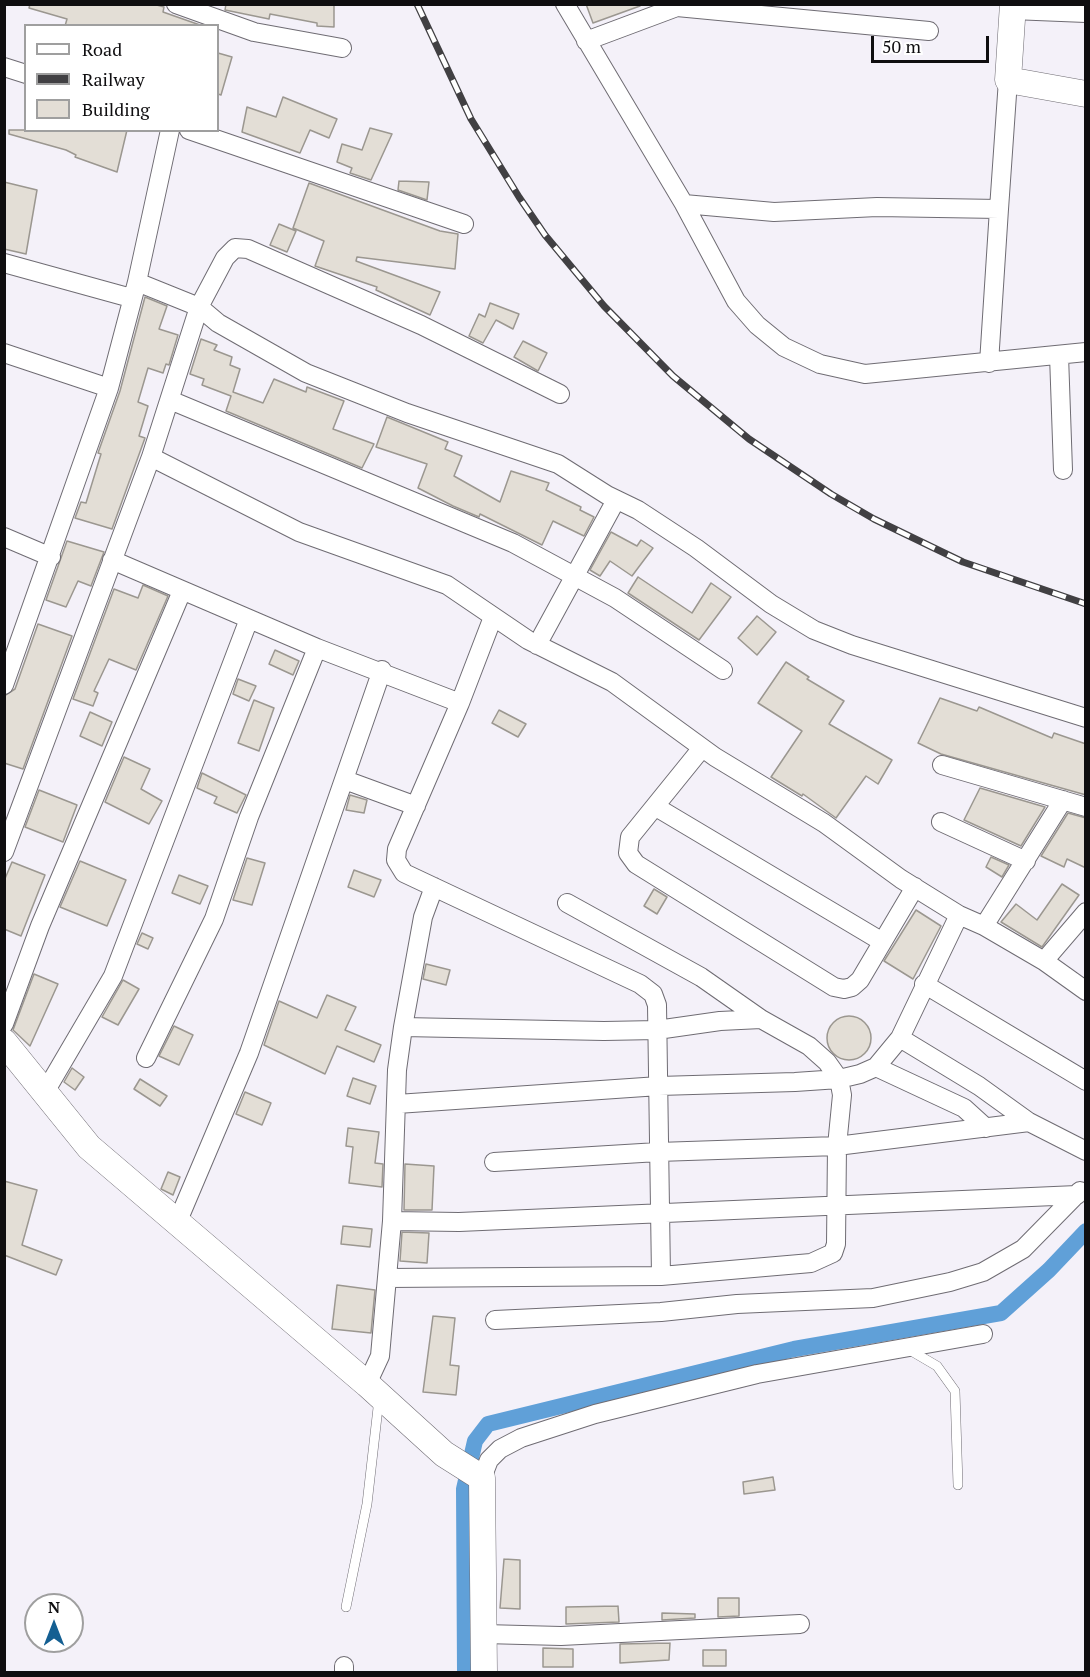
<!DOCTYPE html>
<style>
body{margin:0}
#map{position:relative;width:1090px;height:1677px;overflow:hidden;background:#f4f1f9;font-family:"PT Serif",serif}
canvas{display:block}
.frame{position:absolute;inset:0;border:6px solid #0f0e10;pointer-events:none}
.legend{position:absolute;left:24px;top:24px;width:195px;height:108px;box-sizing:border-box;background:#fff;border:2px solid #9f9f9f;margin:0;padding:8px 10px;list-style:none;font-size:18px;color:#0f0e10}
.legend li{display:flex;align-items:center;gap:12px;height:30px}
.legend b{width:30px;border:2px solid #9f9f9f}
.north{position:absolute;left:24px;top:1593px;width:60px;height:60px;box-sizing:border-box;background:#fff;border:2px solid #9f9f9f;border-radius:50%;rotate:0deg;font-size:16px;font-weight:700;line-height:24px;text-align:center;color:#0f0e10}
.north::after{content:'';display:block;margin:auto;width:21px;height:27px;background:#145f92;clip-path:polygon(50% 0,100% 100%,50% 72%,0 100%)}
.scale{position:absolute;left:871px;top:36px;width:118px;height:27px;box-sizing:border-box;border:3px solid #0f0e10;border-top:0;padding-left:8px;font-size:18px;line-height:21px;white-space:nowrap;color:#0f0e10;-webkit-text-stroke:4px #fff;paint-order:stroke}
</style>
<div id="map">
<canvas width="1090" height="1677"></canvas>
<div class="frame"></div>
<ul class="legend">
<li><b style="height:8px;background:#fff"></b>Road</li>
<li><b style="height:8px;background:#414043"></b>Railway</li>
<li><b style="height:16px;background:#e3ded6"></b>Building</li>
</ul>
<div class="north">N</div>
<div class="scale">50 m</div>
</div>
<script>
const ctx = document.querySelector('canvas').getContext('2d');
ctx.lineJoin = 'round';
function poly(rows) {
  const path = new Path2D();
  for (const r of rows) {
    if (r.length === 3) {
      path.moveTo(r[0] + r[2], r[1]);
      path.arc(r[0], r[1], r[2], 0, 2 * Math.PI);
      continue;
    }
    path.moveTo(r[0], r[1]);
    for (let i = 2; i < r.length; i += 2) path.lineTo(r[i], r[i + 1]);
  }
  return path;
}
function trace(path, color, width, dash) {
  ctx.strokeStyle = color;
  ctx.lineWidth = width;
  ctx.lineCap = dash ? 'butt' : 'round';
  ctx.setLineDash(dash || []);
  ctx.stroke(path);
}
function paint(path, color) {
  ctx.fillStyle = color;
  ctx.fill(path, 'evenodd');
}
trace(poly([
 [465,1672,464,1489,475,1441,488,1424,794,1349,1001,1313,1049,1270,1086,1231]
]), '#60a0d8', 16);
const building = poly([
 [30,4,153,4,164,7,163,12,200,25,65,26,67,19,29,8,30,4],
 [226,4,334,5,334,27,317,26,317,23,270,14,269,19,230,11,225,10,226,4],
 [586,4,640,4,640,6,593,23,586,4],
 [218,53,232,57,221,95,218,94,218,53],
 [283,97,337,119,329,138,310,130,300,153,242,132,247,107,276,117,283,97],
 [370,128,392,134,371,180,350,173,352,168,337,162,342,144,362,150,370,128],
 [9,130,127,130,117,172,75,157,76,155,66,150,9,134,9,130],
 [399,181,429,182,427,200,398,190,399,181],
 [4,182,37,190,26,254,4,249,4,182],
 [309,183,440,231,458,234,455,269,357,257,356,261,440,292,430,315,376,290,377,287,315,266,324,241,293,228,309,183],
 [279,224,296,231,287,252,270,245,279,224],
 [145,297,167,306,159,329,178,335,169,365,166,364,163,373,148,368,138,402,148,406,139,436,145,438,112,529,75,518,81,502,86,503,101,454,98,453,120,391,145,297],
 [490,303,519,314,513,329,496,320,483,343,469,336,479,314,485,317,490,303],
 [201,339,217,345,214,350,232,357,230,365,240,369,233,392,263,403,274,379,306,392,307,387,344,401,333,429,374,444,362,468,226,411,231,396,202,385,204,379,190,374,201,339],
 [523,341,547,353,538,371,514,357,523,341],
 [387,417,448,442,445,449,462,456,454,476,500,502,511,471,549,483,546,490,581,507,580,510,594,517,584,536,553,521,542,545,480,514,479,517,453,506,418,488,427,464,376,447,387,417],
 [611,532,637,546,641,540,653,548,632,576,610,561,600,576,590,570,611,532],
 [67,541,104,552,91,586,78,581,66,607,46,600,67,541],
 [638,577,692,613,711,583,731,597,699,640,628,593,638,577],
 [143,585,168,596,136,670,109,659,94,691,98,693,93,706,73,699,114,589,138,598,143,585],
 [757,616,776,632,757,655,738,638,757,616],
 [38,624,72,636,23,769,4,763,4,696,15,689,38,624],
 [275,650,299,661,293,675,269,664,275,650],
 [786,662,809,677,807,679,844,701,829,724,892,760,878,784,866,776,836,818,803,794,802,796,771,777,802,731,758,703,786,662],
 [238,679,256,686,249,701,233,694,238,679],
 [940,698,977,711,979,707,1052,738,1054,733,1086,744,1086,795,941,754,918,743,940,698],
 [254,700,274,708,259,751,238,743,254,700],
 [499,710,526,724,518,737,492,723,499,710],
 [90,712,112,722,102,746,80,736,90,712],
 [124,757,150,769,141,789,162,801,149,824,105,802,124,757],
 [202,773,246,795,237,813,214,803,217,797,197,788,202,773],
 [980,788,1045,807,1021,846,964,820,980,788],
 [39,790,77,805,63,842,25,827,39,790],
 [350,795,367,800,364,813,346,810,350,795],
 [1068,813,1086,818,1086,868,1067,859,1064,867,1041,856,1068,813],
 [991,857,1009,865,1002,877,986,867,991,857],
 [247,858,265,863,252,905,233,900,247,858],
 [80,861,126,880,107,926,60,907,80,861],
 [12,862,45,875,21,936,4,929,4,881,12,862],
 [354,870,381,880,374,897,348,887,354,870],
 [179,875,208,886,200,904,172,893,179,875],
 [1062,884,1079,895,1042,947,1001,922,1016,904,1037,920,1062,884],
 [654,889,667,897,657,914,644,906,654,889],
 [916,910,941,926,913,979,884,961,916,910],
 [142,933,153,938,148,949,137,944,142,933],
 [426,964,450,970,446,985,423,979,426,964],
 [34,974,58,984,30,1046,13,1030,34,974],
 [123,980,139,989,118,1025,102,1017,123,980],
 [327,995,356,1007,345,1030,381,1045,374,1062,337,1046,325,1074,264,1045,279,1001,317,1018,327,995],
 [849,1038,22],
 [174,1026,193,1035,179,1065,159,1056,174,1026],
 [72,1068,84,1077,75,1090,64,1082,72,1068],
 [353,1078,376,1086,370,1104,347,1096,353,1078],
 [140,1079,167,1096,160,1106,134,1089,140,1079],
 [245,1092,271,1103,262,1125,236,1114,245,1092],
 [348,1128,379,1132,375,1163,383,1164,382,1187,349,1183,353,1147,346,1146,348,1128],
 [405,1164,434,1166,432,1210,404,1210,405,1164],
 [168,1172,180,1177,173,1195,161,1189,168,1172],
 [4,1181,37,1190,22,1245,62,1260,56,1275,4,1255,4,1181],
 [343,1226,372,1229,370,1247,341,1244,343,1226],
 [402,1232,429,1233,427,1263,400,1261,402,1232],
 [337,1285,375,1290,371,1333,332,1329,337,1285],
 [433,1316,455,1318,450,1365,459,1366,456,1395,423,1392,433,1316],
 [773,1477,775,1490,744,1494,743,1482,773,1477],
 [504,1559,520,1560,520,1609,500,1608,504,1559],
 [718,1598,739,1598,739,1616,718,1617,718,1598],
 [618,1606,619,1622,566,1624,566,1607,618,1606],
 [662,1613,695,1614,695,1618,662,1620,662,1613],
 [670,1643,669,1660,620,1663,620,1644,670,1643],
 [543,1648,573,1649,573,1667,543,1667,543,1648],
 [703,1650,726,1650,726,1666,703,1666,703,1650]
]);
paint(building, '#e3ded6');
trace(building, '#9b9790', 1.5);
const lane = poly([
 [908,1349,937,1366,955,1391,958,1485],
 [346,1607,367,1504,379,1399]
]);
const street = poly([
 [176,4,254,32,342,48],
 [565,4,684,204,774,212,877,207,999,209,1008,80],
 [1012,10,1086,13],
 [586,41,677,7,929,31],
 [4,67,26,74],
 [170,130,137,282,199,307,218,323,306,373,407,413,558,464,607,495,638,510,696,548,771,604,814,630,852,645,1086,718],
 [189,130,464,224],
 [684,204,736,301,757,325,784,347,820,364,865,374,1086,352],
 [4,263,131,298],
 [4,353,109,388],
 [1059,355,1063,470],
 [989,363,999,209],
 [560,394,421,325,248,249,235,248,225,258,199,307,151,457,299,532,447,585,528,640,612,682,715,757,824,823,901,879,959,915,984,926,1044,961,1086,991],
 [170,400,513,543,615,598,723,670],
 [4,537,51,557],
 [112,560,317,648,460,703],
 [493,617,460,703,397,849,396,860,404,873,640,984,653,994,657,1005,661,1276],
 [537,645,616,500],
 [4,685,109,388,137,282],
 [702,748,630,837,628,853,636,864,834,987,844,989,852,987,860,980,915,887],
 [942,765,1086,807],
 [345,780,416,806],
 [656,807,881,941],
 [941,822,1026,861],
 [4,852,151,457],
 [984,926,1063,800],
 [1044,961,1086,912],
 [924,984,1086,1081],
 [4,1024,40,926,182,591],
 [403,1027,604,1031,657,1030,720,1021,761,1019],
 [900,1038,979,1086,1029,1122,1086,1151],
 [146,1058,214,919,249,817,317,648],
 [876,1067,964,1108,986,1128],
 [45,1092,113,976,249,619],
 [397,1104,659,1086,795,1082,839,1079,860,1074,876,1067,900,1038,959,915],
 [494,1162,658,1152,837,1146,1029,1122],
 [392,1221,459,1222,1077,1195],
 [177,1223,249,1053,382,670],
 [387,1278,661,1276,811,1263,833,1253,836,1244,837,1146,842,1095,839,1079,827,1062,809,1046,761,1019,701,977,567,903],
 [495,1320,661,1312,737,1304,873,1298,950,1282,983,1272,1023,1249,1080,1191],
 [367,1384,380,1356,392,1221,397,1070,403,1027,423,917,434,887],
 [482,1478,489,1460,500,1449,521,1438,595,1414,757,1374,983,1334],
 [484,1634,561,1636,800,1624],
 [344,1672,344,1666]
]);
const secondary = poly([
 [1013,4,1008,80,1086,94],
 [4,1042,89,1147,367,1384,444,1454,482,1478,484,1672]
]);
trace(lane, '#6f6c73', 10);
trace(street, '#6f6c73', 20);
trace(secondary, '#6f6c73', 27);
trace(lane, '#fff', 9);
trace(street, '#fff', 18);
trace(secondary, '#fff', 26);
const rail = poly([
 [417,4,471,119,519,197,545,235,604,306,673,376,749,439,831,494,874,519,963,562,1086,604]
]);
trace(rail, '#414043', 7);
trace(rail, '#fff', 4.5, [14]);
</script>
